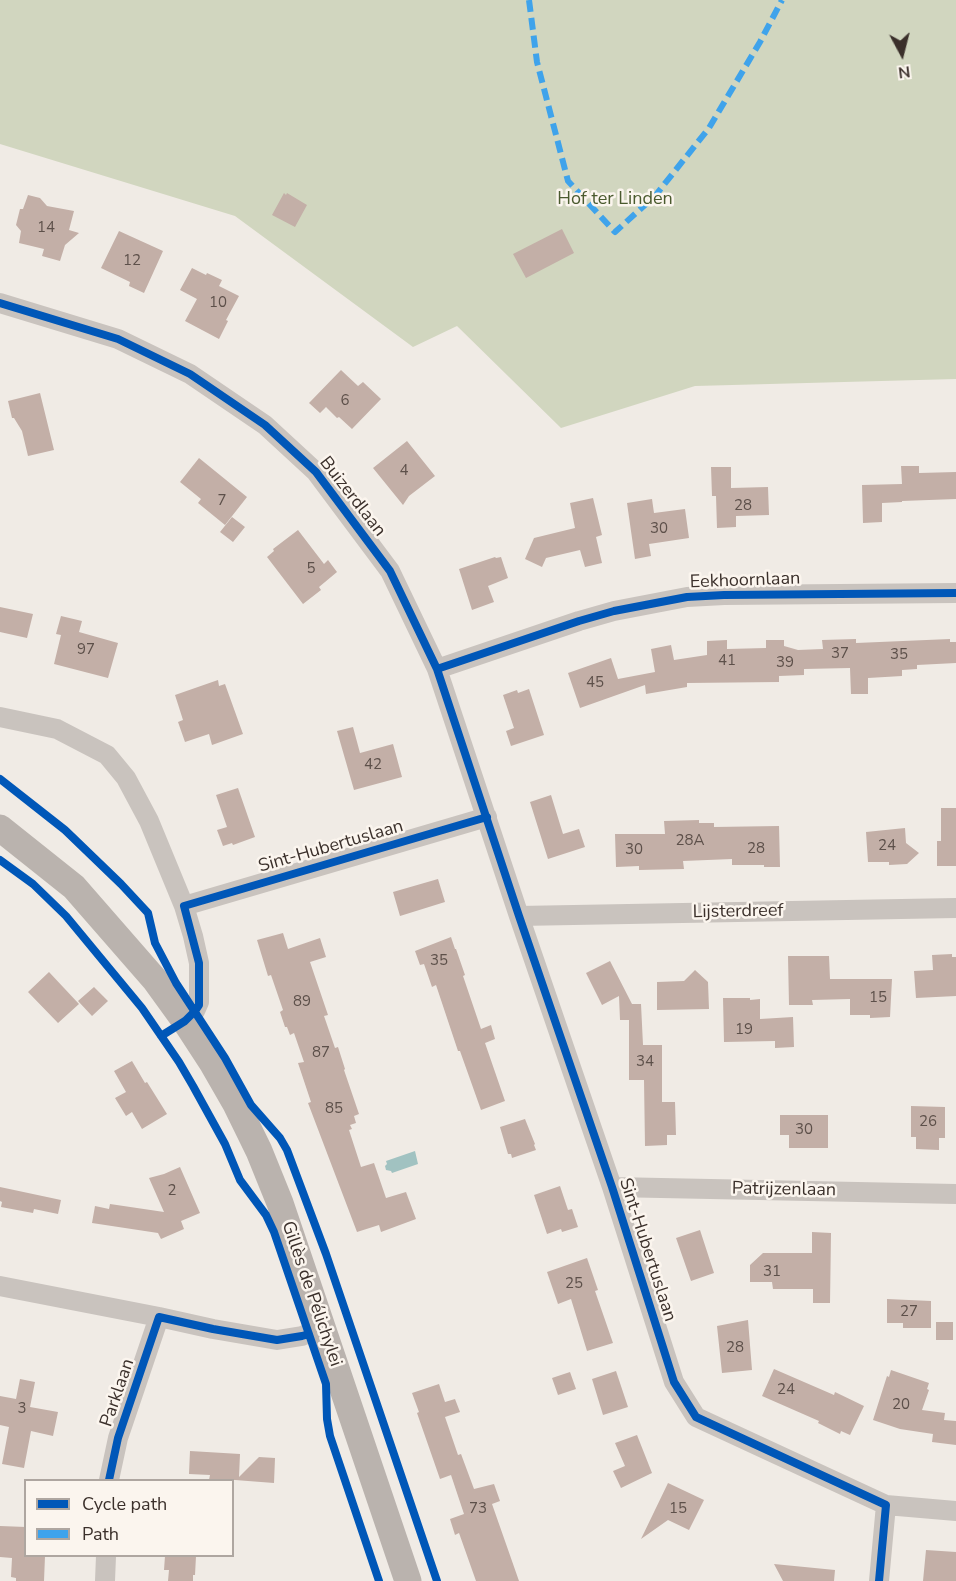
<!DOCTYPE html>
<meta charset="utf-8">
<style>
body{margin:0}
#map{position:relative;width:956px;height:1581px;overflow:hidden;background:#f0ebe5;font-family:"Nunito Sans",sans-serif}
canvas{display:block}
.legend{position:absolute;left:24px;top:1479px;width:210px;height:78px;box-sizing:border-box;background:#fbf5ee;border:2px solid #aea6a0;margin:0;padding:8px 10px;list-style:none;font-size:18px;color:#3b302b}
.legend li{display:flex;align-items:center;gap:12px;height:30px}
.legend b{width:30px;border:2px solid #aea6a0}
.north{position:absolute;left:872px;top:24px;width:60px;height:60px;-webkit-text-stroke:4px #fbf5ee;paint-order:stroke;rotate:173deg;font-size:16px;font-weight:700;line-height:24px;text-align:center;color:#3b302b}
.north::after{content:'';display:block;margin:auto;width:21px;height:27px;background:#3b302b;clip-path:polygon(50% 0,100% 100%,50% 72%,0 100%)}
</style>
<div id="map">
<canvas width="956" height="1581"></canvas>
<ul class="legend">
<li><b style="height:8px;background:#0057b8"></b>Cycle path</li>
<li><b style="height:8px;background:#3fa3eb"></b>Path</li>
</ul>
<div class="north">N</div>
</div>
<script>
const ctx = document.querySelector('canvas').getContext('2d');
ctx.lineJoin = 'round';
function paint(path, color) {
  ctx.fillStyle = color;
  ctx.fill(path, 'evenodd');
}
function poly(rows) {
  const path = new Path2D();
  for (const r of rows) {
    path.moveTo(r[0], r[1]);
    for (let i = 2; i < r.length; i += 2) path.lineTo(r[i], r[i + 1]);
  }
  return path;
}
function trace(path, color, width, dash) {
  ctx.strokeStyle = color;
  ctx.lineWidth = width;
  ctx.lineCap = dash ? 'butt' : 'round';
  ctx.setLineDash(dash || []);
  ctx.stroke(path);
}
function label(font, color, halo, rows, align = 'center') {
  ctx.font = font + ' "Nunito Sans",sans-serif';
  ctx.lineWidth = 5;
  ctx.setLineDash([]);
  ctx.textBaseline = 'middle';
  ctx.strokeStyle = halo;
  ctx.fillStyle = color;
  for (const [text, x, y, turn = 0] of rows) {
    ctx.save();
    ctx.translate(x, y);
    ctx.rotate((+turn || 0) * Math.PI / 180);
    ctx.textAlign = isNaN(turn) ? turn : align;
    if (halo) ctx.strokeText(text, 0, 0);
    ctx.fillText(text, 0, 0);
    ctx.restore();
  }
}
paint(poly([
 [0,0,956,0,956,379,695,386,561,428,457,326,413,347,235,216,0,144]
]), '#d1d6bf');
paint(poly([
 [415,1151,418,1164,392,1173,391,1171,386,1170,385,1166,387,1164,386,1161]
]), '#a1c2c1');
paint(poly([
 [284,193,286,195,287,193,307,205,295,227,272,215],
 [28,195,40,198,47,206,74,211,69,230,79,233,65,245,60,261,42,256,44,249,19,243,21,231,16,225,20,209,23,209],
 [562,229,574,253,526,278,513,254],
 [119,231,163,251,144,293,129,286,130,282,101,268],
 [192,268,206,275,207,273,222,280,219,286,239,296,226,320,228,321,219,339,185,321,197,299,180,290],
 [341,370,358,386,363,382,381,399,352,429,339,417,337,418,326,407,320,413,309,403],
 [40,393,54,450,28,456,22,431,14,418,12,418,8,401],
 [407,441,435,476,409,496,403,505,373,468],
 [199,458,247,497,225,525,198,503,201,499,180,482],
 [901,466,919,466,919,473,956,472,956,499,902,501,902,502,882,503,882,522,863,523,862,485,902,484],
 [711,467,731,467,731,488,768,487,769,515,736,516,736,527,717,528,716,496,712,496],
 [593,498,602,535,596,537,602,563,585,567,580,550,546,558,542,567,525,559,534,538,575,528,570,503],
 [652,499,654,513,685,509,689,538,649,544,651,556,635,559,627,503],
 [232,517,245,527,233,542,220,532],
 [298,530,324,564,328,560,337,572,319,587,321,590,303,604,267,557,274,551,273,549],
 [495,557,496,558,501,557,508,578,488,586,494,602,472,610,459,569],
 [0,607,33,614,27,638,0,632],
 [61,616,82,621,79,632,118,643,108,678,54,664,61,635,56,634],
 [856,639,856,643,950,639,950,642,956,642,956,663,917,665,917,669,902,670,902,676,868,678,868,694,851,694,850,668,804,669,804,675,779,676,779,682,687,683,687,687,646,694,645,685,580,708,568,673,611,658,618,679,655,672,651,649,671,645,674,660,707,655,707,641,727,640,727,649,766,648,766,640,784,640,784,646,798,650,823,649,822,640],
 [218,680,219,686,225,684,243,734,212,745,209,734,185,742,178,722,183,720,175,695],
 [529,689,544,735,511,746,506,731,514,728,503,695,517,690,518,693],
 [353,727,360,753,393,744,402,777,354,790,337,731],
 [238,788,255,837,233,845,232,843,223,846,217,830,227,827,216,795],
 [551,795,563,834,579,829,585,847,548,859,530,802],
 [941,808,956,808,956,866,937,866,937,841,941,841],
 [699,820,699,823,714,823,714,827,779,826,780,867,764,867,764,865,732,865,732,859,683,861,684,869,639,870,639,866,616,867,615,834,665,834,664,821],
 [905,828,906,843,919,853,907,864,889,865,889,862,868,862,866,832],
 [438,879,445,902,400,916,393,892],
 [283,933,288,949,320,938,326,957,310,962,328,1015,324,1016,335,1048,338,1047,345,1069,344,1070,359,1114,354,1116,356,1123,350,1125,352,1129,349,1130,361,1167,374,1163,386,1198,406,1192,416,1219,381,1232,379,1225,357,1232,308,1103,311,1102,298,1063,304,1062,294,1033,290,1035,287,1027,285,1027,280,1012,283,1010,271,975,268,976,257,940],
 [451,937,455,949,456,949,465,975,463,976,481,1029,491,1025,495,1039,485,1043,505,1101,481,1110,460,1051,458,1051,436,985,432,987,424,964,420,965,415,951],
 [952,954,952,957,956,957,956,996,916,998,914,971,933,970,932,955],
 [788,956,829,956,830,979,892,979,890,1017,870,1018,870,1015,850,1015,850,999,812,1000,813,1005,789,1005],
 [610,961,632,1004,641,1004,643,1045,662,1045,662,1102,675,1102,676,1135,667,1135,667,1145,645,1146,644,1080,629,1080,629,1020,620,1020,619,996,602,1005,586,973],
 [695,970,708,982,709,1009,657,1010,657,982,684,981],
 [49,972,79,1004,58,1023,28,992],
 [94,987,108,1001,92,1016,78,1001],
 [723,998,750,998,750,1000,760,999,760,1019,793,1017,794,1047,775,1048,775,1041,724,1042],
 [132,1061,145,1083,147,1082,167,1114,142,1129,132,1112,126,1116,115,1098,126,1092,114,1071],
 [911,1106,945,1107,945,1138,939,1138,939,1150,916,1149,916,1137,911,1137],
 [780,1115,828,1115,828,1148,789,1148,789,1135,780,1135],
 [525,1119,535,1144,534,1145,536,1150,512,1158,511,1154,508,1154,500,1127],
 [180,1167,200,1213,181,1221,184,1229,161,1239,158,1233,92,1223,95,1206,109,1209,110,1204,164,1212,149,1178,164,1174],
 [560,1186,568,1210,572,1209,578,1227,562,1232,561,1229,547,1234,534,1195],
 [0,1187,61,1200,58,1214,34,1209,33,1213,1,1207,2,1202,0,1201],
 [700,1230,714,1273,691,1281,676,1238],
 [812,1232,831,1233,830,1303,813,1303,813,1289,773,1289,772,1282,750,1282,750,1265,763,1253,812,1253],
 [587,1258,598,1290,595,1291,613,1343,587,1351,571,1299,558,1304,547,1272],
 [887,1299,931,1301,931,1328,903,1328,903,1323,887,1323],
 [748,1320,752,1370,722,1373,717,1326],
 [936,1322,953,1322,953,1340,936,1340],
 [774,1369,834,1395,835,1392,864,1406,850,1435,841,1431,840,1434,818,1423,819,1421,762,1396],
 [891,1370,929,1383,927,1389,929,1390,922,1410,945,1413,944,1420,956,1421,956,1445,932,1442,933,1434,900,1429,873,1420,887,1376,889,1377],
 [616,1371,628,1407,603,1415,592,1379],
 [570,1372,576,1389,558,1395,552,1378],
 [20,1379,35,1382,30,1407,58,1412,53,1436,31,1431,24,1468,2,1464,9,1427,0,1425,0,1396,16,1399],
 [439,1384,445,1402,455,1399,460,1412,445,1417,458,1455,461,1454,474,1489,494,1484,500,1501,492,1504,519,1581,476,1581,459,1533,455,1535,450,1519,464,1514,451,1475,440,1479,417,1413,419,1412,412,1393],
 [637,1435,652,1473,621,1488,613,1471,625,1466,615,1443],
 [190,1451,240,1454,239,1477,259,1457,275,1458,274,1483,235,1480,209,1480,210,1475,189,1474],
 [668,1483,704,1500,689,1530,668,1520,641,1539],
 [0,1526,26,1527,26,1556,45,1556,44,1581,16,1581,16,1578,11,1577,12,1558,0,1557],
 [926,1550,956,1552,956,1581,923,1581],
 [165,1556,196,1556,195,1575,193,1575,193,1581,168,1581,169,1570,164,1570],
 [774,1564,835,1570,834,1581,783,1581]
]), '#c3afa7');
trace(poly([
 [0,303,118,339,190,374,265,425,316,472,390,571,437,669,519,916,612,1187,674,1382,696,1417,886,1505,956,1511],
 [437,669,579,621,614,611,687,597,724,595,956,593],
 [0,717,57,729,107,755,126,778,149,821,184,906,193,936,199,963,199,1002,195,1011,185,1021],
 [184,906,487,817],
 [519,916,956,908],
 [612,1187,956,1194],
 [0,1286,159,1317,213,1329,277,1340,302,1336,322,1327],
 [109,1480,118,1438,159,1317],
 [105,1581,106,1556],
 [879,1581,886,1505]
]), '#c9c3be', 20);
trace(poly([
 [0,828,74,887,156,981,185,1021,213,1064,236,1104,259,1151,280,1203,408,1581]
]), '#bab3ae', 27);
trace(poly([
 [529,0,537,62,568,181,615,232,655,196,709,128,760,42,782,0]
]), '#3fa3eb', 6, [12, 6]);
trace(poly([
 [0,303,118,339,190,374,265,425,316,472,390,571,437,669,519,916,612,1187,674,1382,696,1417,886,1505,879,1581],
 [437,669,579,621,614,611,687,597,724,595,956,593],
 [0,779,65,830,121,884,148,913,155,943,176,983,225,1058,251,1105,280,1138,287,1150,326,1254,437,1581],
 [0,860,33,884,66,916,142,1008,179,1062,193,1086,225,1144,240,1180,266,1215,274,1232,326,1384,327,1419,330,1436,379,1581],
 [161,1036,185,1021,195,1011,199,1005,199,963,184,906,487,817],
 [109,1480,118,1438,159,1317,213,1329,277,1340,302,1336,309,1334]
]), '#0057b8', 8);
label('15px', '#5d504a', null, [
 ["14",46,228],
 ["12",132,261],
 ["10",218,303],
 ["6",345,401],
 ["4",404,471],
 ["7",222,501],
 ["28",743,506],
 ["30",659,529],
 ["5",311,569],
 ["97",86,650],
 ["37",840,654],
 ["35",899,655],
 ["41",727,661],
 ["39",785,663],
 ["45",595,683],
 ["42",373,765],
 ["28A",690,841],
 ["24",887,846],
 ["28",756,849],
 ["30",634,850],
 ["35",439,961],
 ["15",878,998],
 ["89",302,1002],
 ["19",744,1030],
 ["87",321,1053],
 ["34",645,1062],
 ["85",334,1109],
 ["26",928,1122],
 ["30",804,1130],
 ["2",172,1191],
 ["31",772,1272],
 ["25",574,1284],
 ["27",909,1312],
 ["28",735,1348],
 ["24",786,1390],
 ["20",901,1405],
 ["3",22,1409],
 ["73",478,1509],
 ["15",678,1509]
]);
label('18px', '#4a5a2e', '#fbf5ee', [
 ["Hof ter Linden",615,200]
]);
label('18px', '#3b302b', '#fbf5ee', [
 ["Buizerdlaan",352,497,52],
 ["Eekhoornlaan",745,581,-2],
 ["Sint-Hubertuslaan",331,847,-16],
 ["Lijsterdreef",738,912,-1],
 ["Patrijzenlaan",784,1190,1],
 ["Sint-Hubertuslaan",647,1250,72],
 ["Gillès de Pélichylei",311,1294,71],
 ["Parklaan",118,1393,-71]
]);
</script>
